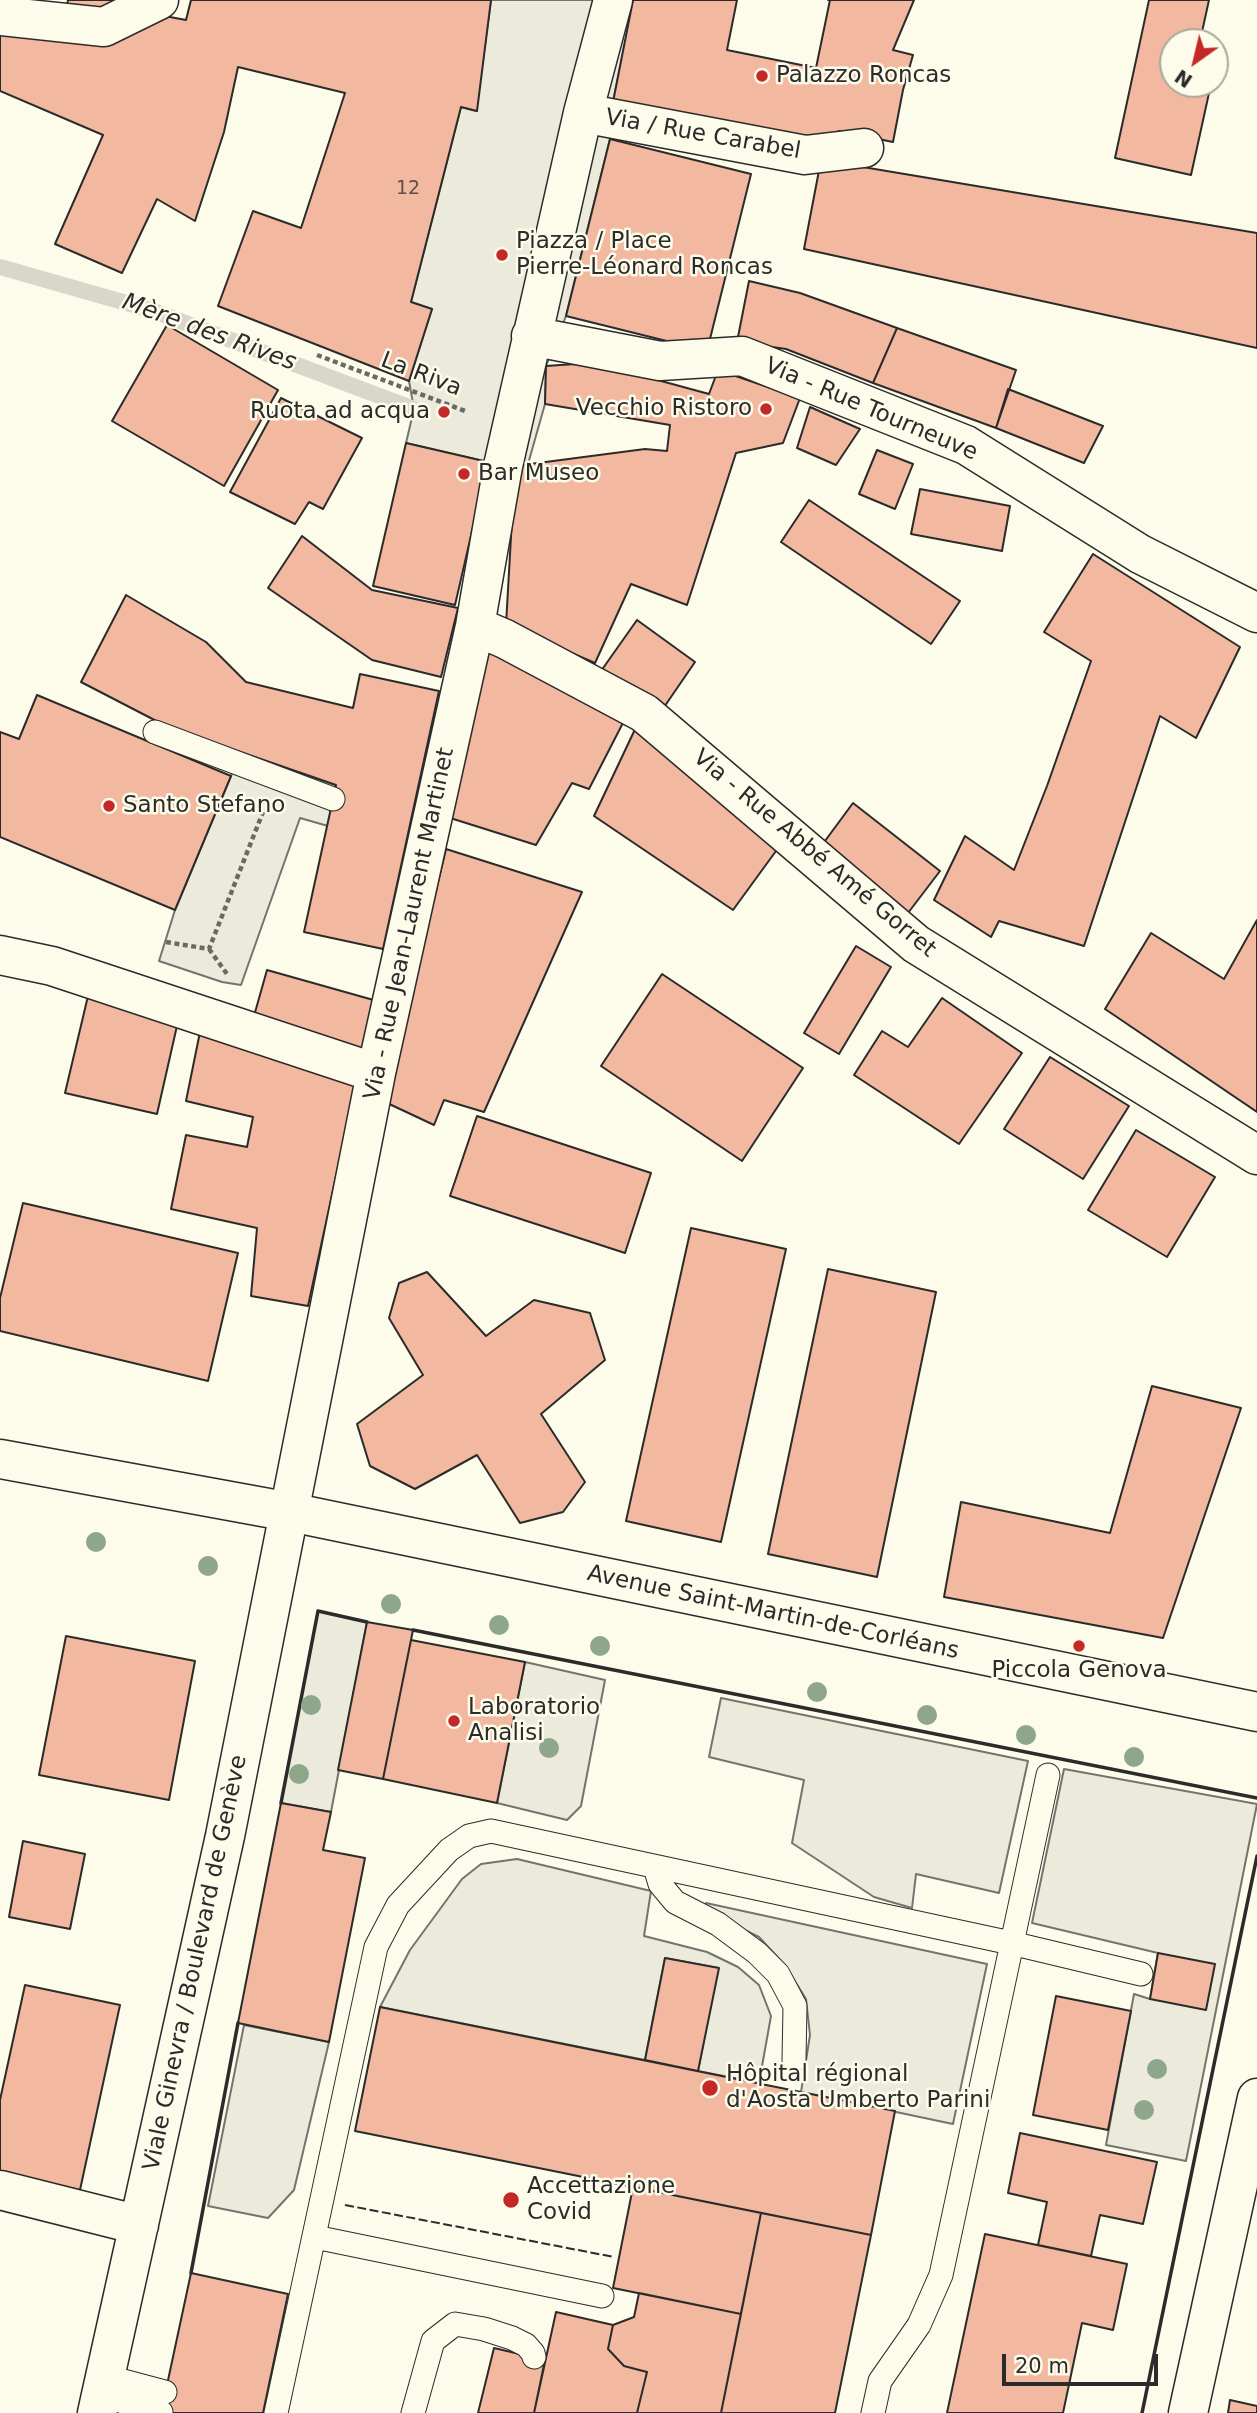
<!DOCTYPE html>
<meta charset="utf-8">
<style>
body{margin:0}
#map{position:relative;width:1257px;height:2413px;overflow:hidden;background:#fdfbea;font-family:"DejaVu Sans",sans-serif}
canvas{display:block}
.north{position:absolute;left:1159px;top:28px;width:70px;height:70px;box-sizing:border-box;background:#fdfbea;border:2px solid #a9a89e;border-radius:50%;rotate:214deg;font-size:19px;font-weight:700;line-height:28px;text-align:center;color:#2b2b2b}
.north::after{content:'';display:block;margin:auto;width:24px;height:32px;background:#c62828;clip-path:polygon(50% 0,100% 100%,50% 72%,0 100%)}
.scale{position:absolute;left:1002px;top:2354px;width:156px;height:32px;box-sizing:border-box;border:4px solid #2b2b2b;border-top:0;padding-left:9px;font-size:21px;line-height:24px;white-space:nowrap;color:#2b2b2b;-webkit-text-stroke:5px #fdfbea;paint-order:stroke}
</style>
<div id="map">
<canvas width="1257" height="2413"></canvas>
<div class="north">N</div>
<div class="scale">20 m</div>
</div>
<script>
const ctx = document.querySelector('canvas').getContext('2d');
ctx.lineJoin = 'round';
function paint(path, color) {
  ctx.fillStyle = color;
  ctx.fill(path, 'evenodd');
}
function poly(rows) {
  const path = new Path2D();
  for (const r of rows) {
    path.moveTo(r[0], r[1]);
    for (let i = 2; i < r.length; i += 2) path.lineTo(r[i], r[i + 1]);
  }
  return path;
}
function trace(path, color, width, dash) {
  ctx.strokeStyle = color;
  ctx.lineWidth = width;
  ctx.lineCap = dash ? 'butt' : 'round';
  ctx.setLineDash(dash || []);
  ctx.stroke(path);
}
function label(font, color, halo, rows, align = 'center') {
  ctx.font = font + ' "DejaVu Sans",sans-serif';
  ctx.lineWidth = 5;
  ctx.setLineDash([]);
  ctx.textBaseline = 'middle';
  ctx.strokeStyle = halo;
  ctx.fillStyle = color;
  for (const [text, x, y, turn = 0] of rows) {
    ctx.save();
    ctx.translate(x, y);
    ctx.rotate((+turn || 0) * Math.PI / 180);
    ctx.textAlign = isNaN(turn) ? turn : align;
    if (halo) ctx.strokeText(text, 0, 0);
    ctx.fillText(text, 0, 0);
    ctx.restore();
  }
}
const green = poly([
 [318,1611,367,1622,331,1812,281,1803,318,1611],
 [525,1662,605,1680,581,1806,567,1820,497,1803,525,1662],
 [721,1698,1028,1761,999,1893,916,1874,912,1908,874,1897,792,1843,804,1780,709,1757,721,1698],
 [1064,1769,1257,1804,1186,2161,1106,2145,1134,1994,1150,1999,1158,1953,1032,1923,1064,1769],
 [517,1859,651,1891,644,1936,707,1952,738,1967,759,1985,771,2016,759,2083,698,2071,718,1968,665,1958,645,2060,380,2007,410,1950,462,1879,481,1864,517,1859],
 [706,1903,987,1964,953,2124,801,2092,810,2035,806,1999,785,1965,759,1937,704,1910,706,1903],
 [244,2025,329,2042,294,2190,268,2218,208,2206,244,2025]
]);
paint(green, '#ecebdb');
trace(green, '#74746e', 2);
const parking = poly([
 [491,0,634,0,613,102,610,139,566,316,546,366,545,404,528,464,515,466,488,462,406,443,414,409,409,381,432,309,411,302,461,107,476,111,491,0],
 [241,752,336,785,328,826,300,818,241,985,222,982,159,961,175,910,241,752]
]);
paint(parking, '#eceadb');
trace(parking, '#74746e', 2);
trace(poly([
 [0,267,151,310,414,409]
]), '#d8d7c9', 16);
const building = poly([
 [68,0,147,0,65,16,68,0],
 [191,0,491,0,477,111,461,107,411,302,432,309,409,381,218,306,253,211,301,228,345,93,238,67,224,132,195,221,157,199,122,273,55,244,103,135,0,91,0,22,154,14,186,20,191,0],
 [633,0,737,0,727,50,816,68,830,0,828,0,914,0,893,50,913,55,903,90,893,142,839,131,816,147,613,102,633,0],
 [1149,0,1209,0,1200,41,1204,42,1173,42,1173,84,1211,84,1191,175,1115,158,1149,0],
 [610,139,751,174,707,351,566,316,610,139],
 [821,160,1257,233,1257,348,804,249,821,160],
 [749,281,800,293,897,328,873,383,786,349,737,342,749,281],
 [167,325,278,390,224,486,112,421,167,325],
 [897,328,1016,370,996,428,873,383,897,328],
 [575,364,606,366,709,394,718,370,800,398,783,443,736,453,687,605,631,584,595,663,506,625,515,466,645,449,667,451,670,425,545,404,546,366,575,364],
 [1008,389,1103,426,1084,463,996,428,1008,389],
 [281,398,362,438,323,509,309,502,295,524,230,492,281,398],
 [810,407,860,429,836,465,797,448,810,407],
 [406,443,488,462,455,605,373,586,406,443],
 [877,450,913,464,895,509,859,494,877,450],
 [920,489,1010,506,1002,551,911,534,920,489],
 [809,500,960,601,931,644,781,542,809,500],
 [302,536,372,590,458,608,441,677,372,660,268,588,302,536],
 [1093,554,1240,647,1196,738,1160,716,1084,946,999,921,991,937,934,900,965,836,1014,870,1047,786,1091,661,1044,632,1093,554],
 [126,595,206,642,246,682,353,708,360,674,439,691,383,949,304,932,336,785,168,727,81,682,126,595],
 [637,620,695,662,660,713,601,671,637,620],
 [485,647,626,717,589,789,572,783,536,845,447,817,485,647],
 [37,695,231,776,175,910,0,837,0,732,19,739,37,695],
 [638,723,784,840,733,910,594,816,638,723],
 [853,803,940,871,908,913,822,845,853,803],
 [446,849,582,892,484,1112,444,1100,434,1125,385,1102,446,849],
 [1257,920,1257,1112,1105,1009,1151,933,1224,979,1257,920],
 [856,946,891,967,839,1054,804,1033,856,946],
 [267,970,377,1001,362,1053,252,1023,267,970],
 [662,974,803,1068,742,1161,601,1066,662,974],
 [88,996,179,1017,157,1114,65,1093,88,996],
 [942,998,1022,1053,959,1144,854,1075,882,1031,908,1047,942,998],
 [201,1027,357,1079,308,1306,251,1296,257,1228,171,1209,186,1135,247,1147,253,1117,186,1101,201,1027],
 [1050,1057,1129,1106,1083,1179,1004,1129,1050,1057],
 [477,1116,651,1173,625,1253,450,1196,477,1116],
 [1136,1130,1215,1177,1167,1257,1088,1210,1136,1130],
 [23,1203,238,1253,208,1381,0,1331,0,1298,23,1203],
 [691,1228,786,1249,721,1542,626,1521,691,1228],
 [828,1269,936,1292,877,1577,768,1554,828,1269],
 [427,1272,486,1336,534,1300,590,1313,605,1360,541,1414,585,1482,563,1512,520,1523,477,1455,415,1489,370,1466,357,1424,423,1375,389,1318,399,1283,427,1272],
 [1152,1386,1241,1408,1163,1638,944,1597,961,1502,1110,1533,1152,1386],
 [367,1622,413,1630,383,1779,338,1770,367,1622],
 [66,1636,195,1661,169,1800,39,1775,66,1636],
 [411,1640,525,1662,497,1803,383,1779,411,1640],
 [281,1803,331,1812,323,1850,365,1858,329,2042,238,2023,281,1803],
 [23,1841,85,1854,70,1929,9,1917,23,1841],
 [1158,1953,1215,1964,1206,2010,1150,1999,1158,1953],
 [665,1958,719,1968,698,2071,645,2060,665,1958],
 [25,1985,120,2005,80,2190,0,2173,0,2100,25,1985],
 [1056,1996,1131,2011,1108,2130,1033,2115,1056,1996],
 [380,2007,895,2111,871,2235,355,2131,380,2007],
 [1020,2133,1157,2162,1143,2224,1100,2215,1091,2256,1038,2245,1047,2202,1008,2193,1020,2133],
 [633,2187,761,2213,741,2314,613,2288,633,2187],
 [761,2213,871,2235,835,2413,721,2413,761,2213],
 [985,2234,1127,2264,1113,2330,1082,2323,1063,2413,947,2413,985,2234],
 [191,2273,288,2294,263,2413,161,2413,191,2273],
 [639,2293,741,2314,721,2413,637,2413,647,2372,624,2366,608,2349,613,2325,634,2317,639,2293],
 [556,2312,613,2325,608,2349,624,2366,647,2372,637,2413,534,2413,556,2312],
 [494,2348,545,2360,534,2413,478,2413,494,2348],
 [1230,2400,1257,2406,1257,2413,1228,2413,1230,2400]
]);
paint(building, '#f2b8a0');
trace(building, '#2b2b2b', 2);
const lane = poly([
 [155,732,333,799],
 [655,1867,660,1884,675,1902,718,1924,757,1953,778,1974,795,2006,794,2060],
 [315,2237,602,2296],
 [105,2376,165,2392],
 [101,2396,161,2412],
 [276,2413,376,1947,398,1905,449,1850,469,1836,491,1831,1011,1943,1141,1974],
 [413,2413,433,2341,455,2324,484,2329,512,2338,526,2345,533,2353,534,2357],
 [873,2413,880,2381,919,2325,941,2275,1048,1775]
]);
const street = poly([
 [0,16,104,27,159,0],
 [583,113,805,155,864,148],
 [531,336,660,361,742,356,966,445,1140,554,1257,613],
 [475,626,505,639,644,713,916,944,1257,1155],
 [0,955,52,966,376,1073],
 [0,2190,139,2225],
 [97,2413,225,1836,376,1073,475,626,503,466,583,113,613,0],
 [1188,2413,1257,2098]
]);
const secondary = poly([
 [0,1459,290,1512,1257,1712]
]);
trace(lane, '#2b2b2b', 25);
trace(street, '#2b2b2b', 41);
trace(secondary, '#2b2b2b', 41);
trace(poly([
 [317,355,468,412],
 [166,942,209,949,263,812],
 [209,949,227,974]
]), '#6a6964', 4.5, [5, 3.5]);
trace(lane, '#fdfbea', 23);
trace(street, '#fdfbea', 38);
trace(secondary, '#fdfbea', 38);
trace(poly([
 [345,2205,614,2257]
]), '#2b2b2b', 2, [9, 3.5]);
trace(poly([
 [413,1630,1257,1798],
 [281,1803,318,1611,367,1622],
 [191,2273,238,2023],
 [1142,2413,1257,1856]
]), '#2b2b2b', 3.5);
ctx.fillStyle = '#8ea78a';
for (const [x, y] of [
 [96,1542],
 [208,1566],
 [391,1604],
 [499,1625],
 [600,1646],
 [817,1692],
 [311,1705],
 [927,1715],
 [1026,1735],
 [549,1748],
 [1134,1757],
 [299,1774],
 [1157,2069],
 [1144,2110]
]) {
  ctx.beginPath();
  ctx.arc(x, y, 10, 0, 2 * Math.PI);
  ctx.fill();
}
for (const [x, y, r, color] of [
 [762,76,7,"#c62828"],
 [502,255,7,"#c62828"],
 [766,409,7,"#c62828"],
 [444,412,7,"#c62828"],
 [464,474,7,"#c62828"],
 [109,806,7,"#c62828"],
 [1079,1646,7,"#c62828"],
 [454,1721,7,"#c62828"],
 [710,2088,9,"#c62828"],
 [511,2200,9,"#c62828"]
]) {
  const dot = new Path2D();
  dot.arc(x, y, r, 0, 2 * Math.PI);
  ctx.fillStyle = color;
  ctx.fill(dot);
  trace(dot, '#fdfbea', 2.5);
}
label('19px', '#5d4e48', null, [
 ["12",408,189]
]);
label('23px', '#2b2b2b', '#fdfbea', [
 ["Palazzo Roncas",776,76],
 ["Piazza / Place",516,242],
 ["Pierre-Léonard Roncas",516,268],
 ["Vecchio Ristoro",752,409,"right"],
 ["Ruota ad acqua",430,412,"right"],
 ["Bar Museo",478,474],
 ["Santo Stefano",123,806],
 ["Piccola Genova",1079,1671,"center"],
 ["Laboratorio",468,1708],
 ["Analisi",468,1734],
 ["Hôpital régional",726,2075],
 ["d'Aosta Umberto Parini",726,2101],
 ["Accettazione",527,2187],
 ["Covid",527,2213]
], 'left');
label('23px', '#2b2b2b', '#fdfbea', [
 ["Via / Rue Carabel",703,135,10],
 ["La Riva",421,375,21],
 ["Via - Rue Tourneuve",871,410,23],
 ["Via - Rue Abbé Amé Gorret",814,854,40],
 ["Via - Rue Jean-Laurent Martinet",410,924,-78],
 ["Avenue Saint-Martin-de-Corléans",773,1613,12],
 ["Viale Ginevra / Boulevard de Genève",196,1963,-78]
]);
label('italic 24px', '#2b2b2b', '#fdfbea', [
 ["Mère des Rives",209,333,20]
]);
</script>
